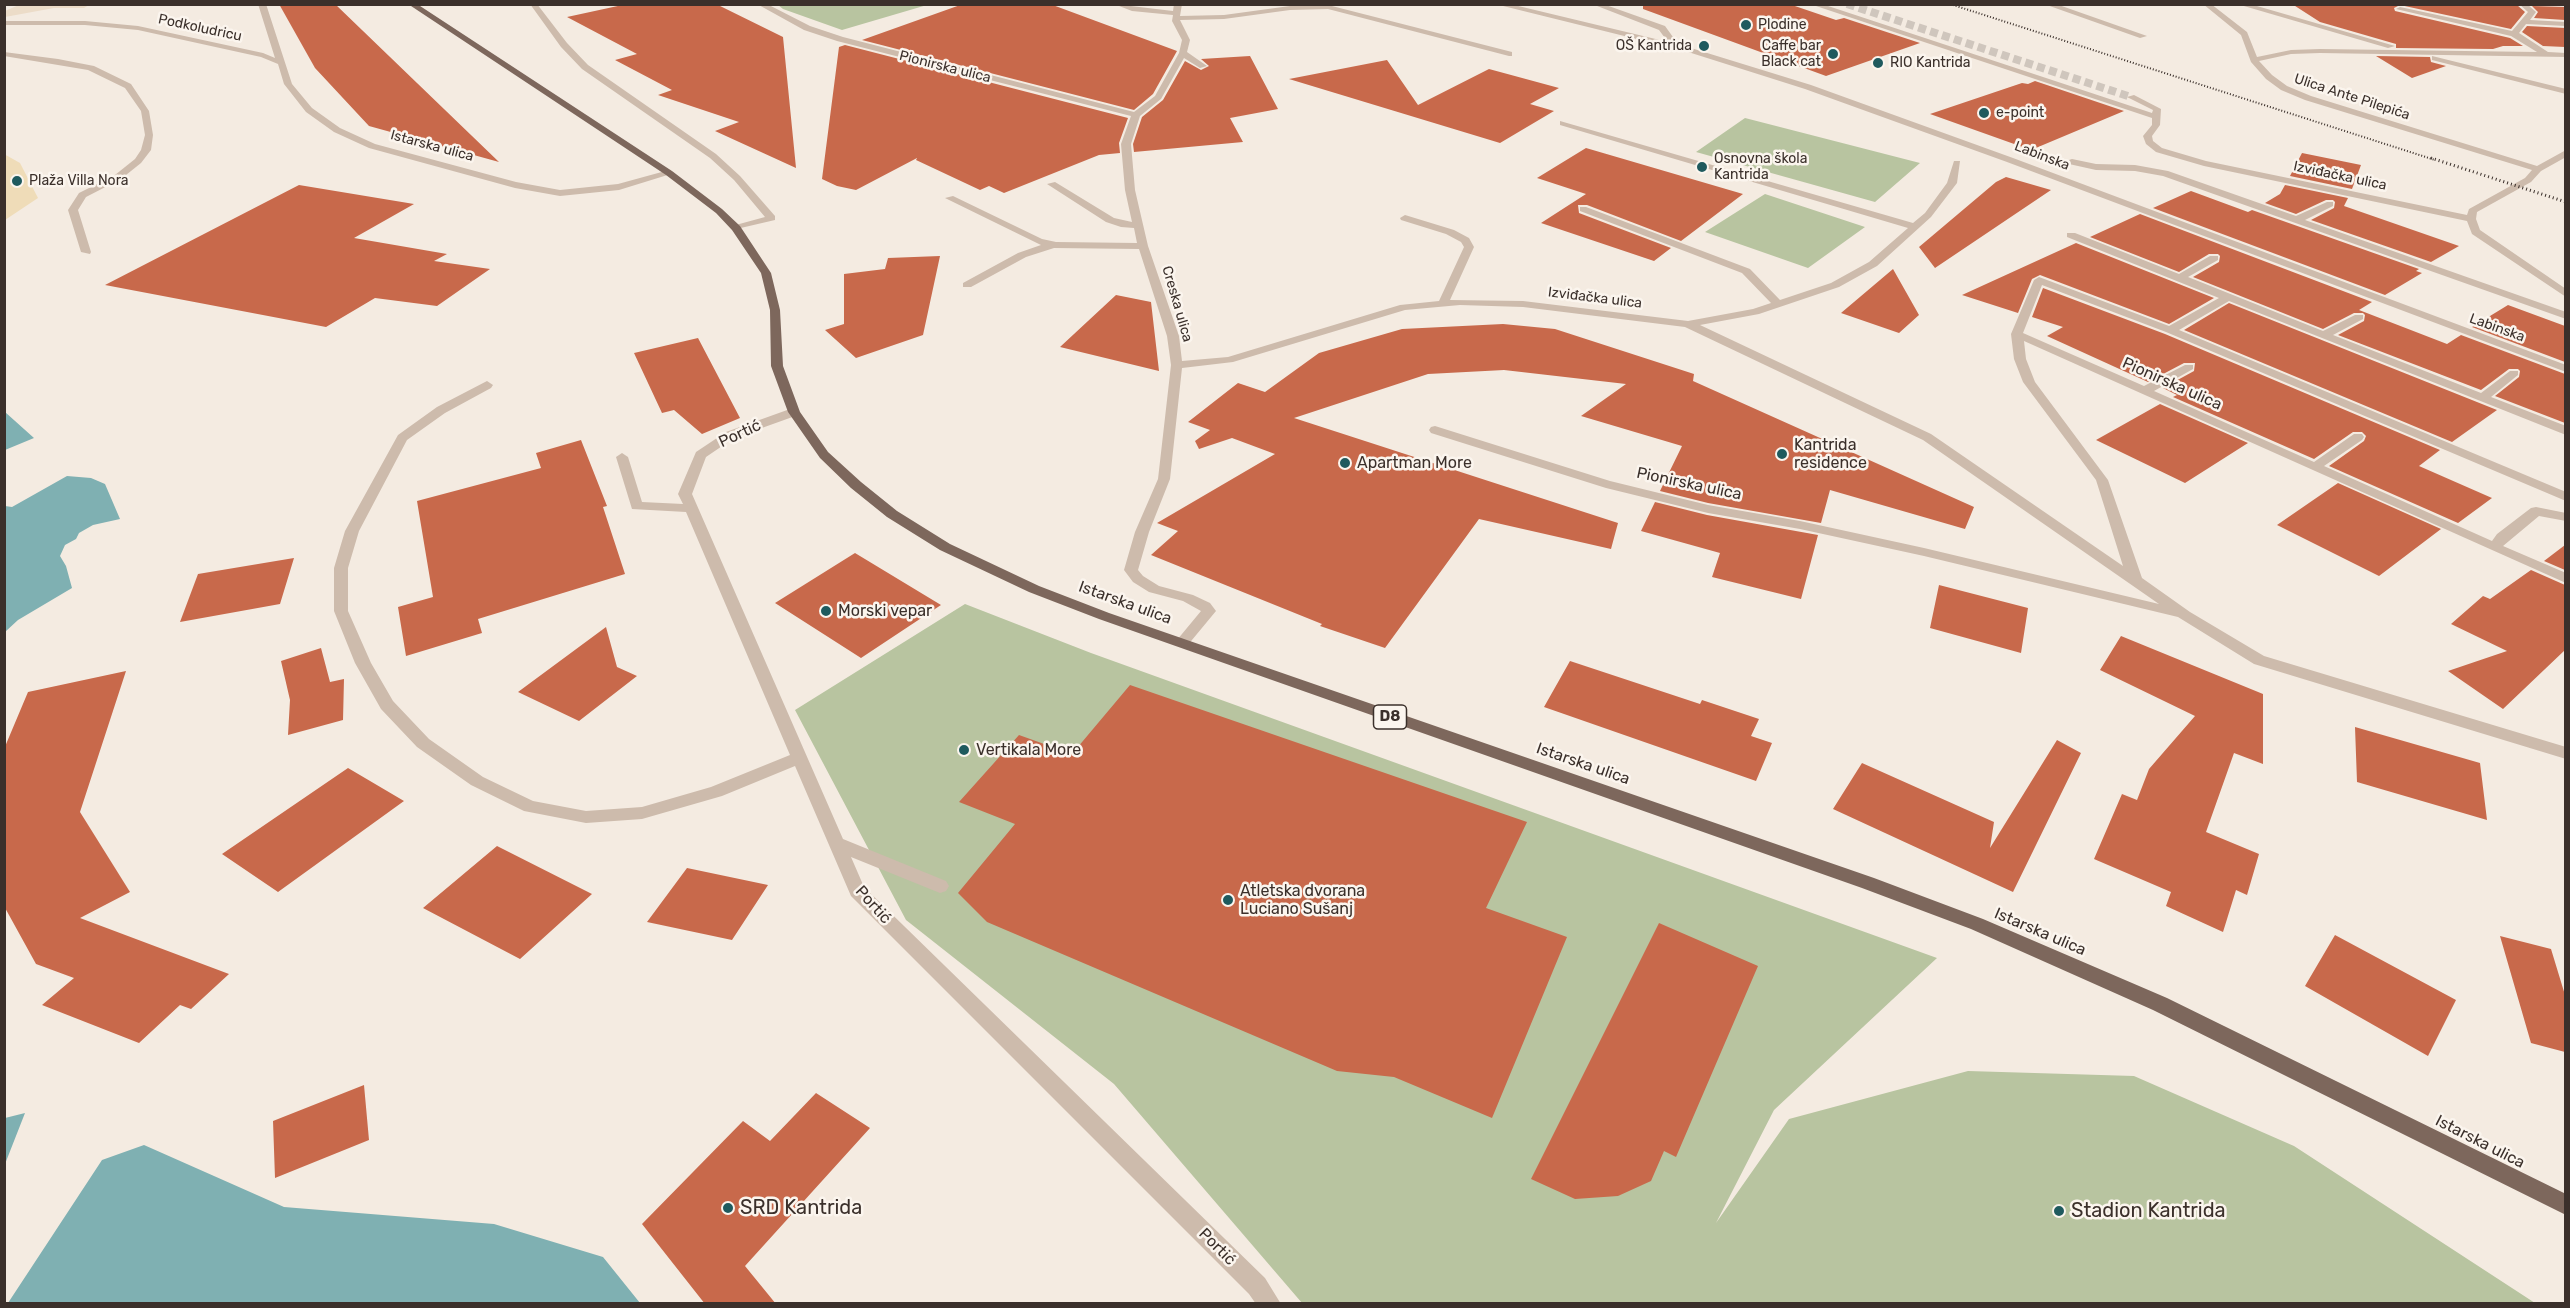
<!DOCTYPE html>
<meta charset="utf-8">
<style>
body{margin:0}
#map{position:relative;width:2570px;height:1308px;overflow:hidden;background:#f4ebe1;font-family:Rubik,sans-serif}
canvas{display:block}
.frame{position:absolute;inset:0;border:6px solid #3b302b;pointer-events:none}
</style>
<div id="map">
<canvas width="2570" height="1308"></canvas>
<div class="frame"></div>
</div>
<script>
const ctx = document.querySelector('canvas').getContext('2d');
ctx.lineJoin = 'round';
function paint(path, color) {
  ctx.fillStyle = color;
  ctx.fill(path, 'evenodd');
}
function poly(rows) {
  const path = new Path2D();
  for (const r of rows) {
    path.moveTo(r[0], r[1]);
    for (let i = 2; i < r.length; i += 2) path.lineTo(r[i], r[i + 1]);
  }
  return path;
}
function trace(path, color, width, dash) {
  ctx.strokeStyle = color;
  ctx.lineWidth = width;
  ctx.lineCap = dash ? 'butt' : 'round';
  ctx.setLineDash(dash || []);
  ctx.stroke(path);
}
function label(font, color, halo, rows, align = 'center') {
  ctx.font = font + ' Rubik,sans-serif';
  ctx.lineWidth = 5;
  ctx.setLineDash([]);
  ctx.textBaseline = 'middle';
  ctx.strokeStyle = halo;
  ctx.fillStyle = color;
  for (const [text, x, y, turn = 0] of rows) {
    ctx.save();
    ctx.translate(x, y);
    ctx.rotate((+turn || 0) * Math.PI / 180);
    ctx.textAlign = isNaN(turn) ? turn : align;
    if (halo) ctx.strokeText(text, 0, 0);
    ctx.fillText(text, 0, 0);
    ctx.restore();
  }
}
paint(poly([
 [778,5,927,5,842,30,783,9],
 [1745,118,1920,163,1875,202,1696,152],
 [1765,194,1865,227,1808,268,1705,232],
 [965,604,1091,653,1937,958,1774,1110,1716,1223,1789,1119,1968,1071,2134,1076,2294,1146,2535,1303,1302,1303,1114,1084,906,920,795,710]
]), '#b8c4a0');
paint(poly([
 [4,154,20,163,38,198,5,220]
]), '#efdcb8');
paint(poly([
 [21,4,89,4,89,5,84,8,54,8,5,17,5,11]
]), '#ecdcc8');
paint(poly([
 [5,412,34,438,5,450],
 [67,476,91,478,105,484,120,519,93,525,79,533,76,539,65,545,60,556,66,566,72,588,18,620,5,632,5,506,12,507],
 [25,1113,5,1164,5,1118],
 [144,1145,284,1207,494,1224,603,1257,640,1303,8,1303,102,1160]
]), '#7fb0b2');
paint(poly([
 [279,4,335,4,499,162,369,126,315,68],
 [627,4,716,4,783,37,796,168,715,131,739,122,658,95,672,90,615,60,637,54,567,17],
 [963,4,1050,4,1177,51,1153,94,1134,110,862,40],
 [1643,4,1789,4,1836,20,1844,18,1920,43,1826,76,1643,9],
 [2292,4,2505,4,2517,5,2525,12,2511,29,2400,5,2394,8,2395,11,2510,38,2523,46,2503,46,2493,49,2396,48,2396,44,2320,22],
 [2532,6,2565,7,2565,20,2534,18,2538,12],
 [2527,26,2565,28,2565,47,2543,46,2522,32],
 [845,45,1128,118,1119,143,1120,153,1099,155,1004,193,989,186,980,190,916,160,917,158,856,190,837,186,822,179,839,47],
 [1250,56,1278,109,1230,118,1243,142,1134,152,1133,144,1142,117,1163,100,1185,61,1201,70,1209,66,1201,59],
 [2376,56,2430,57,2431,62,2446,66,2412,78],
 [1387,60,1418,105,1489,69,1559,88,1530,104,1554,111,1500,143,1289,79],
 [2035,81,2124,111,2031,150,1930,114,2022,83,2028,84],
 [1586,148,1743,194,1681,241,1587,205,1578,205,1579,213,1671,248,1654,261,1541,223,1586,194,1537,178],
 [2302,153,2361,165,2352,189,2290,176],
 [2006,177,2051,190,1935,268,1919,247,1996,182],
 [299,185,414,204,354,238,447,254,434,261,490,269,437,306,375,298,326,327,105,285],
 [2285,185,2348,198,2344,206,2459,246,2431,262,2311,220,2334,208,2335,202,2333,200,2326,200,2296,214,2265,203,2280,194],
 [2191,191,2248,212,2252,210,2419,269,2416,271,2422,273,2385,295,2153,208],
 [2140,214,2372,302,2359,310,2447,344,2461,335,2565,374,2565,423,2495,396,2519,377,2520,371,2518,369,2509,369,2481,390,2338,335,2364,321,2365,315,2363,313,2354,313,2323,329,2193,277,2219,262,2220,256,2218,254,2209,254,2179,272,2090,237],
 [2076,243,2214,298,2169,324,2040,275,2032,279,2018,313,1962,295],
 [940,256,923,335,856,358,825,330,844,324,844,274,885,269,888,258],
 [1893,269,1919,315,1899,333,1841,313],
 [2043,288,2165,334,2440,450,2419,466,2492,498,2458,523,2329,466,2364,441,2366,436,2362,432,2353,432,2314,459,2173,397,2177,395,2163,388,2194,371,2195,363,2184,363,2148,382,2047,336,2063,327,2032,317],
 [1116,295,1151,302,1159,371,1060,347],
 [2229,303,2497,410,2452,442,2184,330],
 [2508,305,2565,326,2565,362,2472,327],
 [1503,324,1555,329,1694,374,1693,381,1974,507,1965,529,1830,490,1821,523,1708,503,1660,491,1682,446,1581,416,1626,384,1504,370,1428,374,1294,418,1618,523,1611,549,1479,519,1385,648,1320,626,1322,624,1151,555,1178,531,1157,523,1275,454,1232,438,1199,449,1195,441,1210,430,1188,422,1238,383,1265,392,1319,353,1402,329],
 [698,338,740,418,702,434,674,410,662,413,634,353],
 [2160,404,2248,443,2185,483,2096,440],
 [581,440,607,506,603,507,625,574,478,619,482,633,406,656,398,607,433,597,417,501,541,468,536,453],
 [2338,483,2441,529,2379,576,2277,525],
 [1655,502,1707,515,1818,535,1801,599,1712,577,1720,553,1641,531],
 [2565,545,2565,570,2544,561],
 [855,553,941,605,861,658,775,603],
 [294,558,280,604,180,622,198,574],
 [2531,570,2565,585,2565,650,2503,709,2448,671,2507,651,2451,624,2483,596,2490,599],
 [1939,585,2028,608,2021,653,1930,628],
 [606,627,617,667,637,676,579,721,518,692],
 [2121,636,2263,694,2263,764,2234,753,2206,832,2259,854,2247,895,2236,890,2223,932,2166,906,2171,892,2094,859,2122,794,2137,800,2149,769,2195,716,2100,670],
 [321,648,330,682,344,679,343,720,288,735,290,700,281,661],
 [1570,661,1700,704,1702,700,1759,719,1751,736,1772,743,1756,781,1544,707],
 [126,671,80,812,130,892,80,918,229,974,191,1009,180,1005,139,1043,42,1005,74,978,36,964,4,906,4,749,28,692],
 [1130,685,1527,822,1486,908,1567,937,1492,1118,1394,1077,1337,1071,987,922,958,893,1015,824,959,802,1019,735,1072,754],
 [2355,727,2480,763,2487,820,2357,782],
 [2057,740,2081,753,2013,892,1833,809,1862,763,1994,822,1990,848],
 [348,768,404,801,278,892,222,854],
 [497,846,592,894,520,959,423,908],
 [687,868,768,885,732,940,647,922],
 [1659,923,1758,966,1676,1157,1664,1151,1651,1181,1618,1196,1575,1199,1531,1179],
 [2335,935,2456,1000,2428,1056,2305,986],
 [2500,936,2551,949,2565,995,2565,1052,2531,1043],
 [364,1085,369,1140,275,1178,273,1121],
 [816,1093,870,1128,745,1266,776,1304,705,1304,642,1224,743,1121,770,1141]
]), '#c8694b');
trace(poly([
 [1847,4,2131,97]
]), '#cfc6bd', 8, [8, 4.5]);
paint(poly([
 [258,4,266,4,292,84,312,108,340,128,375,144,516,182,560,190,618,184,669,170,674,173,619,190,560,196,515,188,369,148,334,132,306,112,284,84,278,64,261,57,138,30,85,25,4,25,4,21,85,21,138,26,263,53,275,58,258,4],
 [530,4,537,4,567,43,588,65,716,154,740,176,775,216,775,220,732,230,732,226,765,217,734,180,710,158,582,69,561,47,530,4],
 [757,4,767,4,810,26,843,37,1134,112,1155,96,1179,53,1182,40,1172,21,1173,15,1132,11,1114,4,1173,11,1174,4,1182,4,1180,16,1224,15,1290,6,1328,5,1512,52,1512,56,1509,56,1328,9,1290,10,1224,19,1180,20,1190,40,1187,52,1207,66,1200,68,1184,58,1161,99,1140,116,1131,144,1135,190,1148,246,1179,336,1182,361,1228,357,1400,305,1439,301,1464,247,1461,242,1446,234,1401,220,1400,218,1405,215,1454,230,1469,238,1474,247,1450,300,1523,301,1688,321,1753,309,1771,303,1742,273,1580,211,1580,207,1586,207,1750,269,1780,300,1831,283,1869,262,1908,228,1560,125,1560,121,1913,223,1925,213,1947,183,1954,161,1960,161,1957,183,1931,217,1877,266,1839,287,1759,314,1700,325,1931,434,2123,566,2096,480,2023,382,2014,359,2011,334,2034,280,2039,277,2169,326,2219,298,2067,237,2067,233,2075,233,2179,274,2210,256,2218,256,2218,260,2188,277,2323,331,2355,315,2363,315,2363,319,2333,335,2481,393,2510,371,2518,371,2518,375,2491,397,2566,426,2566,435,2229,301,2179,330,2566,492,2566,501,2166,332,2042,285,2023,333,2144,386,2185,365,2193,365,2193,369,2154,391,2314,462,2354,434,2362,434,2364,437,2362,440,2324,466,2492,541,2497,534,2531,508,2536,507,2566,513,2566,521,2539,516,2503,546,2566,573,2566,583,2024,341,2026,359,2035,382,2108,480,2142,578,2190,612,2264,656,2566,747,2566,759,2254,664,2178,617,1924,556,1800,529,1708,513,1606,488,1431,433,1429,430,1431,427,1435,426,1610,481,1708,505,1800,521,1924,548,2159,604,1923,440,1685,327,1523,307,1460,305,1405,310,1233,362,1182,368,1170,479,1149,532,1138,570,1143,576,1159,586,1193,595,1210,603,1216,611,1187,646,1177,646,1175,643,1177,640,1201,611,1183,601,1149,592,1133,582,1124,570,1135,532,1158,479,1171,365,1167,336,1139,249,1054,248,1026,257,971,287,963,287,963,283,1018,253,1041,245,945,198,953,196,1042,239,1056,242,1137,243,1134,228,1121,227,1106,222,1047,184,1055,182,1114,218,1132,222,1125,190,1121,144,1131,116,837,41,804,30,757,4],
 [1495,4,1510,4,1668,42,1659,30,1592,4,1603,4,1665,26,1678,44,1811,85,2013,158,2566,365,2566,372,2007,162,1805,89,1685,51,1495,4],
 [1810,4,1822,4,2152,113,2153,110,2127,97,2134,95,2161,109,2160,125,2152,136,2153,141,2162,148,2206,161,2467,215,2469,209,2525,178,2532,170,2305,100,2281,90,2266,79,2251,62,2241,35,2203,4,2211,4,2247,32,2257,57,2291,50,2320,49,2537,52,2511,36,2396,9,2400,7,2512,31,2528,12,2519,4,2527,4,2536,12,2530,20,2566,22,2566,26,2526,24,2519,33,2548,52,2566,53,2566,57,2320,53,2291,54,2259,61,2272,75,2287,86,2311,96,2537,166,2566,150,2566,157,2541,171,2531,182,2477,212,2476,219,2480,230,2566,289,2566,297,2472,234,2467,221,2204,166,2156,152,2146,144,2143,136,2152,125,2152,118,1810,4],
 [2044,4,2056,4,2147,36,2140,38,2044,4],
 [2237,4,2250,4,2395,46,2388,48,2237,4],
 [4,52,58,59,94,66,131,84,149,111,153,135,151,150,141,163,121,179,86,197,78,210,91,252,90,254,81,252,68,210,79,193,115,175,135,159,141,150,145,135,141,111,125,88,88,70,4,56,4,52],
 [2432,56,2566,89,2566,94,2432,60,2432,56],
 [2072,159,2096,164,2135,165,2168,171,2296,216,2327,202,2333,202,2333,206,2305,220,2566,312,2566,319,2163,176,2135,171,2096,170,2069,164,2069,160,2072,159],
 [487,381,493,385,491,388,445,413,407,440,359,531,348,568,348,611,371,663,393,701,429,739,483,777,533,801,586,811,642,807,711,787,790,755,686,512,632,509,616,457,622,453,628,457,642,502,683,504,678,494,696,452,726,432,790,409,798,409,798,415,734,438,706,457,692,494,843,839,946,881,949,886,946,891,940,893,851,857,864,887,1265,1278,1281,1304,1256,1304,1249,1294,851,896,795,766,722,796,642,819,586,823,524,811,471,785,417,747,381,709,355,663,334,611,334,568,345,531,398,435,437,407,487,381]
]), '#cdbbac');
paint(poly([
 [408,4,417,4,672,171,722,209,740,226,771,273,780,310,783,366,800,412,828,452,861,482,897,511,950,544,1039,586,1109,613,1874,878,1983,919,2167,998,2566,1194,2566,1215,2153,1010,1971,929,1862,888,1099,619,1029,592,940,550,887,517,851,488,820,458,788,412,771,366,770,310,761,273,732,230,716,213,666,175,408,4]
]), '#7d675c');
trace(poly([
 [1950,4,2435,160]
]), '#3b302b', 2, [1, 2]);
trace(poly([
 [2431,158,2566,202]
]), '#3b302b', 3, [1, 3]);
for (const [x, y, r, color] of [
 [1746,25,6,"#1f5a5e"],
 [1704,46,6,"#1f5a5e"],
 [1833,54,6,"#1f5a5e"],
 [1878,63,6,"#1f5a5e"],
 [1984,113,6,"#1f5a5e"],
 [1702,167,6,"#1f5a5e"],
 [17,181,6,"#1f5a5e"],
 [1782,454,6,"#1f5a5e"],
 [1345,463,6,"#1f5a5e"],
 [826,611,6,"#1f5a5e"],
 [964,750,6,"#1f5a5e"],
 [1228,900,6,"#1f5a5e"],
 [728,1208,6,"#1f5a5e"],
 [2059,1211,6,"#1f5a5e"]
]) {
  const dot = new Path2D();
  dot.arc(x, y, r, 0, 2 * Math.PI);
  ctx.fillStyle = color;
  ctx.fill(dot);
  trace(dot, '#fbf5ee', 2);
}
label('14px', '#3b302b', '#fbf5ee', [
 ["Plodine",1758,25],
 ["OŠ Kantrida",1692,46,"right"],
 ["Caffe bar",1821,46,"right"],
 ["Black cat",1821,62,"right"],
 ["RIO Kantrida",1890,63],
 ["e-point",1996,113],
 ["Osnovna škola",1714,159],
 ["Kantrida",1714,175],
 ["Plaža Villa Nora",29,181]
], 'left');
label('14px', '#3b302b', '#fbf5ee', [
 ["Podkoludricu",200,28,12],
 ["Pionirska ulica",945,67,14],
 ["Ulica Ante Pilepića",2352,97,18],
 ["Istarska ulica",432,146,15],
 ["Labinska",2042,156,21],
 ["Izviđačka ulica",2340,176,12],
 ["Izviđačka ulica",1595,298,7],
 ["Creska ulica",1177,304,74],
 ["Labinska",2497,328,20]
]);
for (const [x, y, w] of [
 [1390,717,33]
]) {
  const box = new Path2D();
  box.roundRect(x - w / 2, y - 12, w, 24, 4.5);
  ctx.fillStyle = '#fbf5ee';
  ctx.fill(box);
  trace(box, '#3b302b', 1.5);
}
label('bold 15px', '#3b302b', null, [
 ["D8",1390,717]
]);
label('16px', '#3b302b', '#fbf5ee', [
 ["Pionirska ulica",2172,384,24],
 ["Portić",740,434,-25],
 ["Pionirska ulica",1689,484,12],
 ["Istarska ulica",1125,603,20],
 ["Istarska ulica",1583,764,19],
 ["Portić",873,905,48],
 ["Istarska ulica",2040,932,23],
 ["Istarska ulica",2480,1142,27],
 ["Portić",1217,1247,45]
]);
label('16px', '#3b302b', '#fbf5ee', [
 ["Kantrida",1794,445],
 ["residence",1794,463],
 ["Apartman More",1357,463],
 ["Morski vepar",838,611],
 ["Vertikala More",976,750],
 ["Atletska dvorana",1240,891],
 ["Luciano Sušanj",1240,909]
], 'left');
label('20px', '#3b302b', '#fbf5ee', [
 ["SRD Kantrida",740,1208],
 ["Stadion Kantrida",2071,1211]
], 'left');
</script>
